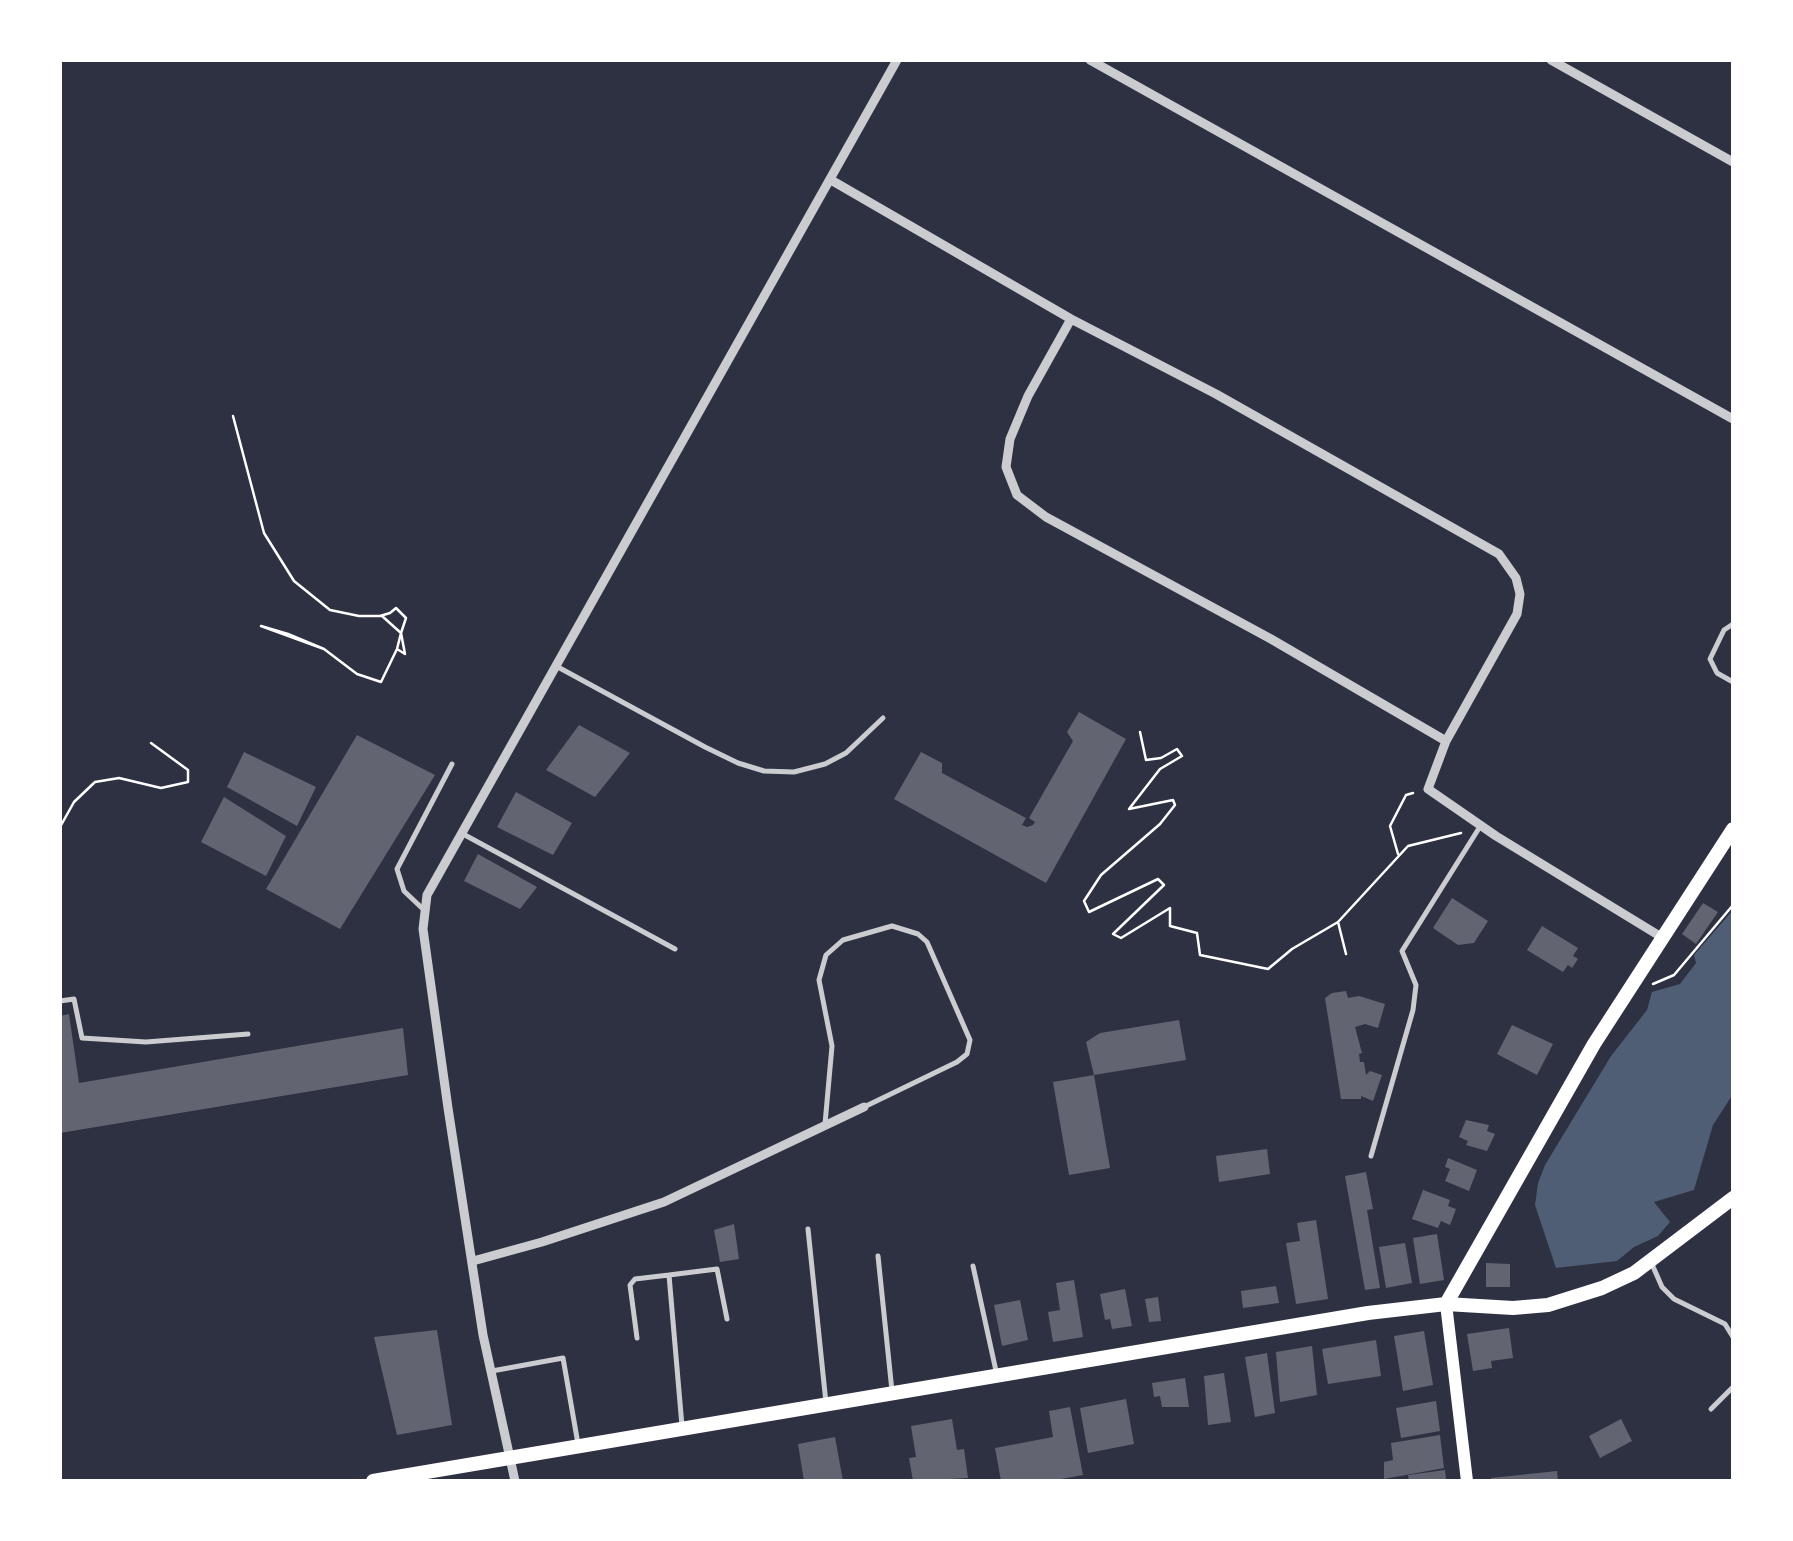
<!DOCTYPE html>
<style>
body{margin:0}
#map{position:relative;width:1793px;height:1541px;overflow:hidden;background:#2d3142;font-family:Rubik,sans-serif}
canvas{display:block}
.frame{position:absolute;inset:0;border:62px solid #fff;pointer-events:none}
</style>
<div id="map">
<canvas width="1793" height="1541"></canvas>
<div class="frame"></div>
</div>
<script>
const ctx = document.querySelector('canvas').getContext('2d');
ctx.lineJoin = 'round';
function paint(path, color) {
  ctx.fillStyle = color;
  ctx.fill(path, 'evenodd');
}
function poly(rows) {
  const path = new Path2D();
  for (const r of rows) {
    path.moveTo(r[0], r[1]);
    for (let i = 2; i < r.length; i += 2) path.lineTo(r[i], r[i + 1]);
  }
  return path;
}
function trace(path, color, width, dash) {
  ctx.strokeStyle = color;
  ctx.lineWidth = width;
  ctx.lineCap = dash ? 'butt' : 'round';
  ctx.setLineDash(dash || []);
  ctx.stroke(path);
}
paint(poly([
 [1733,910,1733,1094,1713,1125,1694,1190,1654,1202,1670,1222,1658,1236,1634,1247,1617,1261,1556,1268,1535,1205,1538,1183,1545,1165,1611,1056,1647,1010,1652,992,1680,984,1696,963,1694,955]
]), '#4f5d75');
paint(poly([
 [1079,712,1126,739,1046,883,894,799,921,752,942,763,942,773,1026,818,1022,825,1027,827,1033,825,1035,822,1029,818,1073,741,1067,732],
 [579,725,630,753,595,797,546,770],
 [357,735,435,775,340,929,266,889],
 [244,752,316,787,297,826,227,787],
 [516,792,572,823,553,855,497,827],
 [224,797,286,836,266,876,201,842],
 [478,854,537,887,520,909,464,881],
 [1452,898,1488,921,1474,943,1458,945,1433,928],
 [1703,903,1718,912,1696,944,1682,934],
 [1542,926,1578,948,1573,956,1578,959,1572,968,1568,965,1563,972,1527,950],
 [1346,991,1348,998,1359,996,1385,1004,1378,1028,1365,1024,1355,1027,1362,1053,1359,1054,1360,1062,1364,1062,1366,1075,1370,1071,1382,1075,1373,1101,1361,1096,1361,1099,1341,1099,1325,998,1332,993],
 [69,1014,79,1083,403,1028,408,1075,60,1133,60,1016],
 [1179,1020,1186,1060,1094,1075,1086,1042,1100,1033],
 [1512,1025,1553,1044,1537,1075,1497,1054],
 [1094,1075,1110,1168,1069,1175,1053,1082],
 [1466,1120,1489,1125,1487,1131,1495,1134,1487,1151,1466,1145,1468,1141,1459,1137],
 [1267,1149,1270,1174,1219,1182,1216,1156],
 [1448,1158,1477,1170,1469,1191,1445,1181,1450,1169,1445,1167],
 [1366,1172,1373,1209,1367,1210,1380,1288,1365,1290,1345,1176],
 [1423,1190,1450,1200,1448,1206,1456,1209,1450,1225,1441,1221,1438,1228,1412,1219],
 [1316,1220,1328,1299,1296,1304,1286,1243,1300,1241,1297,1223],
 [734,1224,739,1259,720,1262,714,1230],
 [1437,1234,1444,1280,1420,1284,1413,1238],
 [1405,1243,1412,1283,1386,1288,1379,1247],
 [1486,1263,1510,1264,1510,1287,1486,1287],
 [1074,1280,1083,1337,1053,1342,1048,1312,1060,1310,1056,1283],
 [1276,1286,1279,1303,1243,1308,1241,1291],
 [1125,1289,1132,1326,1112,1329,1110,1319,1105,1320,1100,1294],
 [1158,1297,1161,1321,1149,1322,1145,1299],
 [1020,1300,1028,1340,1002,1346,994,1305],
 [1509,1328,1513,1358,1491,1361,1492,1368,1473,1371,1467,1334],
 [437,1330,452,1425,397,1435,374,1337],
 [1424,1331,1433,1385,1403,1391,1394,1336],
 [1376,1340,1381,1376,1328,1384,1322,1349],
 [1312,1346,1317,1395,1280,1402,1276,1352],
 [1267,1353,1275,1413,1255,1417,1245,1357],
 [1224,1373,1231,1422,1208,1425,1204,1376],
 [1185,1378,1189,1407,1162,1407,1160,1396,1154,1397,1152,1383],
 [1126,1399,1134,1444,1088,1453,1080,1408],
 [1436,1401,1440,1431,1401,1438,1396,1408],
 [1070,1407,1083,1475,1050,1481,1001,1481,995,1448,1053,1437,1049,1411],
 [952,1419,957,1450,964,1449,968,1478,913,1481,909,1458,916,1457,911,1426],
 [1621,1419,1632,1441,1600,1458,1589,1436],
 [1440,1435,1444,1468,1384,1479,1384,1462,1393,1460,1391,1443],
 [835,1437,843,1481,804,1481,798,1444],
 [1445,1470,1446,1479,1409,1481,1408,1475],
 [1557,1471,1558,1481,1491,1481,1491,1478]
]), '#626471');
trace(poly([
 [233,416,264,533,294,581,330,610,359,616,380,616,390,613,396,608,406,618,401,633,405,654,397,649,381,682,357,674,324,649,288,634,261,626,324,649],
 [382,616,401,633,397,649],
 [1140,732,1146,760,1161,758,1177,749,1182,756,1160,769,1129,809,1173,800,1175,805,1160,824,1101,875,1084,901,1089,912,1158,879,1164,885,1113,934,1121,938,1170,908,1170,926,1197,933,1200,955,1268,969,1292,949,1338,922,1408,846,1461,833],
 [60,827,74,802,95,782,119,778,161,788,188,782,188,770,151,743],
 [1398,854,1390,826,1406,795,1413,793],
 [1338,922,1346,954],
 [1653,984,1674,975,1733,905]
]), '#fff', 2.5);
trace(poly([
 [1733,624,1724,630,1710,659,1717,673,1733,682],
 [556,666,705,747,738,763,764,771,794,772,825,764,846,753,883,718],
 [463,834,675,949],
 [424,910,404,891,397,869,452,764],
 [60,1001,74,999,82,1038,146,1042,248,1034],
 [825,1124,832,1046,819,980,826,955,843,940,892,926,918,934,927,942,970,1040,967,1054,957,1062,864,1107],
 [1371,1156,1413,1010,1416,985,1402,951,1481,825],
 [808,1229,826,1403],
 [878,1256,892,1391],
 [1651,1262,1662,1287,1674,1299,1725,1324,1733,1337],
 [973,1266,996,1371],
 [637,1338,630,1285,635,1279,669,1275],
 [492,1371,563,1358,578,1444],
 [1711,1409,1733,1387],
 [682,1426,669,1275,717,1269,727,1319]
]), '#caccd0', 5);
trace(poly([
 [1090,60,1733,419],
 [1551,60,1733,162],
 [831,180,1071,319,1216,394,1499,554,1516,578,1520,594,1517,614,1446,741,1428,789,1496,836,1663,938],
 [1071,319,1028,396,1010,439,1006,467,1017,495,1046,517,1271,639,1446,741],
 [473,1261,542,1242,664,1202,864,1107],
 [515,1481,483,1335,448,1108,423,929,427,895,897,60]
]), '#caccd0', 9);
trace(poly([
 [1446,1304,1467,1481]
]), '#fff', 12);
trace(poly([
 [1446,1304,1594,1044,1733,829],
 [373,1481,1368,1313,1446,1304,1513,1308,1548,1305,1602,1288,1634,1273,1733,1198]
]), '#fff', 14);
</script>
